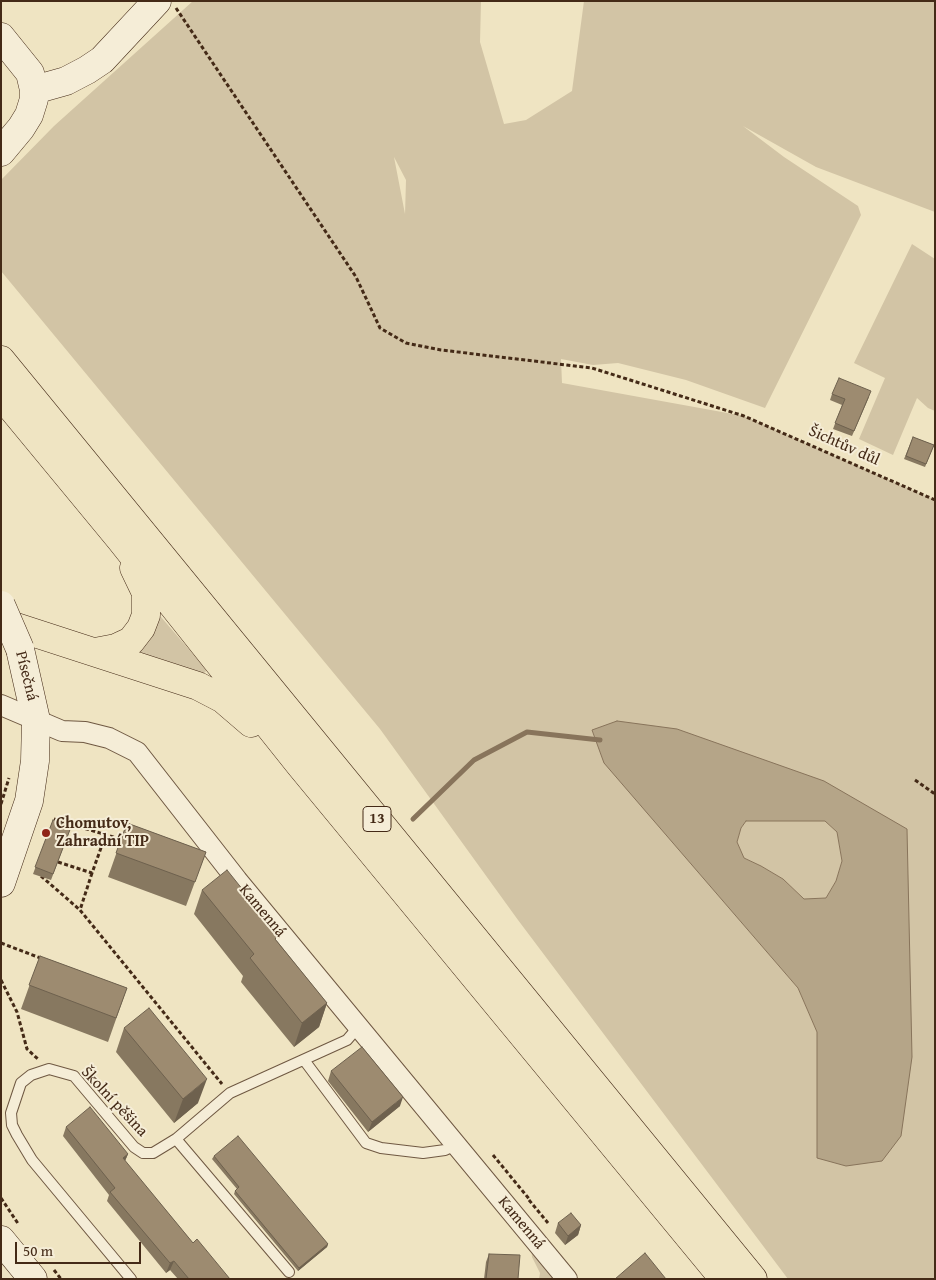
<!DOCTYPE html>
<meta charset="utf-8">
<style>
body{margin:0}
#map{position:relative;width:936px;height:1280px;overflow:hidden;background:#efe4c2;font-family:"Gentium Book Plus",serif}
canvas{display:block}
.frame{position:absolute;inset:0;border:2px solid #442a17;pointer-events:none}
.scale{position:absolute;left:15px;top:1242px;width:126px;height:22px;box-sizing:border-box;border:2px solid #442a17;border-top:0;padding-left:6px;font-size:15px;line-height:18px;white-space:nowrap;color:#442a17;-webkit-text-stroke:4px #f5edd7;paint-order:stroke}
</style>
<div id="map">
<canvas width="936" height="1280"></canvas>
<div class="frame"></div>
<div class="scale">50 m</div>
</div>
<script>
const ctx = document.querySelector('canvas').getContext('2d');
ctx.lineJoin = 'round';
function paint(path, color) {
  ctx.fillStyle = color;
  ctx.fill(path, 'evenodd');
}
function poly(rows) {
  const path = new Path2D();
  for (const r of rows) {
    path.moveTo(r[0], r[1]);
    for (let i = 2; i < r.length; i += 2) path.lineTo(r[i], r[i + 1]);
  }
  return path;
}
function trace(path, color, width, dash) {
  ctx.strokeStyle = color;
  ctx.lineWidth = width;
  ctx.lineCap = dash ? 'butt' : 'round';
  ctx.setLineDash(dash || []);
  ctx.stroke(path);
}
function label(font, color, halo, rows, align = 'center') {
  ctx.font = font + ' "Gentium Book Plus",serif';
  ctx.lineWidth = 4;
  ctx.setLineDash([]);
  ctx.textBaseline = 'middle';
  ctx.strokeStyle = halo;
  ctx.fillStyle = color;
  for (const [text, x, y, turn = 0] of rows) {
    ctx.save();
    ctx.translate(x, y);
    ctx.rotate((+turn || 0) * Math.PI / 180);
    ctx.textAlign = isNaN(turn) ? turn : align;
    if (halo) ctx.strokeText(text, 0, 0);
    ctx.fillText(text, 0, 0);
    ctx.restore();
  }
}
paint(poly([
 [193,1,481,1,480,42,504,124,526,120,572,91,584,1,935,1,935,212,816,167,743,126,784,157,858,206,861,215,765,408,686,380,618,363,593,365,561,359,562,383,744,416,935,500,935,1279,788,1279,518,920,380,729,1,271,1,180,54,126],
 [394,157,406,180,405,215,405,214],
 [592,730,907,829,817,1158,817,1032,798,988,605,763],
 [912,244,935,259,935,411,928,408,917,398,893,455,859,439,885,378,854,363],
 [161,617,205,668,206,671,203,675,136,653,157,619],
 [746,821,825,821,837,832,842,861,836,881,826,898,804,899,783,879,761,866,744,858,737,842,741,828],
 [531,1246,557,1279,539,1279,540,1273,532,1257]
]), '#d2c4a5');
const water = poly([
 [617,721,677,729,824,781,907,829,912,1057,901,1136,882,1161,846,1166,817,1158,817,1032,798,988,604,763,592,730,617,721],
 [746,821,825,821,837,832,842,861,836,881,826,898,804,899,783,879,761,866,744,858,737,842,741,828,746,821]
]);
paint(water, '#b5a588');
trace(water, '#88745b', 1);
trace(poly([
 [413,819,474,760,527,732,600,740]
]), '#88745b', 5);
const lane = poly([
 [304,1060,366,1143,381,1148,423,1153,445,1150,456,1145],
 [176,1139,289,1272],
 [131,1279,32,1160,17,1135,12,1125,11,1113,21,1083,31,1075,49,1069,74,1076,134,1147,143,1153,153,1153,176,1139,230,1093,347,1040,359,1026]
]);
const street = poly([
 [1,705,62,731,85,732,109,738,137,752,237,880,567,1279]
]);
const secondary = poly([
 [1,37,30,73,34,90,34,99,29,115,21,128,1,152],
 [34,90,66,81,87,70,102,60,157,1],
 [1,883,29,801,35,761,36,720,20,649],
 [1,1240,33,1279]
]);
const highway = poly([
 [1,360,753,1279],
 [1,395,120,539,300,765,724,1279],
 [1,622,198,686,223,699,251,723],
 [95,652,116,648,131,641,141,628,146,615,146,593,134,568]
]);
trace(lane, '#6f5842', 12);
trace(street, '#6f5842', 22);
trace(secondary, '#442a17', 29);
trace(highway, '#442a17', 29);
trace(poly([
 [176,8,356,277,380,328,406,343,441,350,592,368,744,416,935,500],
 [915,780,935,794],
 [1,804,9,778],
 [54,819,123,840],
 [58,862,92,873,106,834],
 [92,873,80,910,222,1084],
 [41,876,80,910],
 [1,943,43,959],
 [1,980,17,1012,27,1049,39,1060],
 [493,1155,530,1200],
 [1,1198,19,1225],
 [529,1200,548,1223],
 [54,1270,61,1279]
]), '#442a17', 3, [4, 2.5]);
trace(lane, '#f5edd7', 10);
trace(street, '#f5edd7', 20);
trace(secondary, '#f5edd7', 28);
trace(highway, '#efe4c2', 28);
const secondaryBridge = poly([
 [1,605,20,649]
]);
trace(secondaryBridge, '#442a17', 29, []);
trace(secondaryBridge, '#f5edd7', 28);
paint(poly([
 [832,394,869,397,852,436,833,429,842,405,830,400],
 [913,437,934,445,925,467,904,459],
 [53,820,71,827,51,880,33,874],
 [127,823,206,852,186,906,108,877],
 [202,890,277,941,327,1003,319,1027,294,1047,241,982,243,976,194,914],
 [40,956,127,988,108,1042,21,1009],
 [124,1028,198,1103,174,1123,116,1052],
 [331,1071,400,1106,368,1132,328,1081],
 [66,1127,128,1154,125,1161,193,1243,230,1279,178,1279,170,1270,166,1273,107,1201,109,1195,63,1136],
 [214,1156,328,1244,327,1247,298,1271,234,1194,235,1191,237,1189,212,1159],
 [558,1223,581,1225,578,1235,565,1245,555,1233],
 [489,1254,518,1279,484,1279,486,1262]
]), '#877860');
paint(poly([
 [327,1003,319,1027,294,1047,302,1023],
 [207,1079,198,1103,174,1123,183,1099],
 [403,1097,400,1106,368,1132,372,1122],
 [128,1154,124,1163,123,1158],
 [581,1225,578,1235,565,1245,568,1236],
 [328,1244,327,1247,298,1271,299,1268],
 [174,1261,170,1270,166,1273,170,1263]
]), '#6e614e');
const building = poly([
 [839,378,871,391,854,431,835,423,845,399,832,394,839,378],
 [913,437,934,445,926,464,906,456,913,437],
 [53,820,71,827,53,874,35,867,53,820],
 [127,823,206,852,195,882,116,853,127,823],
 [227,870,279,935,275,939,327,1003,302,1023,250,958,254,954,202,890,227,870],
 [40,956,127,988,116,1018,29,985,40,956],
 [149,1008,207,1079,183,1099,124,1028,149,1008],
 [362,1047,403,1097,372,1122,331,1071,362,1047],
 [90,1107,128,1154,123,1158,193,1243,197,1239,230,1279,189,1279,174,1261,170,1263,110,1192,115,1188,66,1127,90,1107],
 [238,1136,328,1244,299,1268,235,1191,239,1187,214,1156,238,1136],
 [571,1213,581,1225,568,1236,558,1223,571,1213],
 [645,1253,666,1279,615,1279,645,1253],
 [489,1254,520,1255,518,1279,486,1279,489,1254]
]);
paint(building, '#9d8b70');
trace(building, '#6e614e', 1);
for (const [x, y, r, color] of [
 [46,833,5,"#8f2418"]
]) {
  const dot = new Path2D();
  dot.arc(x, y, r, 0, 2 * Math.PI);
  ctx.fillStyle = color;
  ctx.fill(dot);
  trace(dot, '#f5edd7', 2);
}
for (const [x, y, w] of [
 [377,819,28]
]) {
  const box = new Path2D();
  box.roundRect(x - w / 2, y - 12.5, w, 25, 4);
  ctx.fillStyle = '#f5edd7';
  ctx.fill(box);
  trace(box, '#442a17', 1);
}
label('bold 15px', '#442a17', null, [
 ["13",377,819]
]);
label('16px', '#442a17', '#f5edd7', [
 ["Šichtův důl",844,446,24],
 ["Písečná",26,676,76],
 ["Kamenná",262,911,50],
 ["Školní pěšina",114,1102,47],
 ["Kamenná",521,1223,50]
]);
label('bold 16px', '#442a17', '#f5edd7', [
 ["Chomutov,",56,824],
 ["Zahradní TIP",56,842]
], 'left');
</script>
